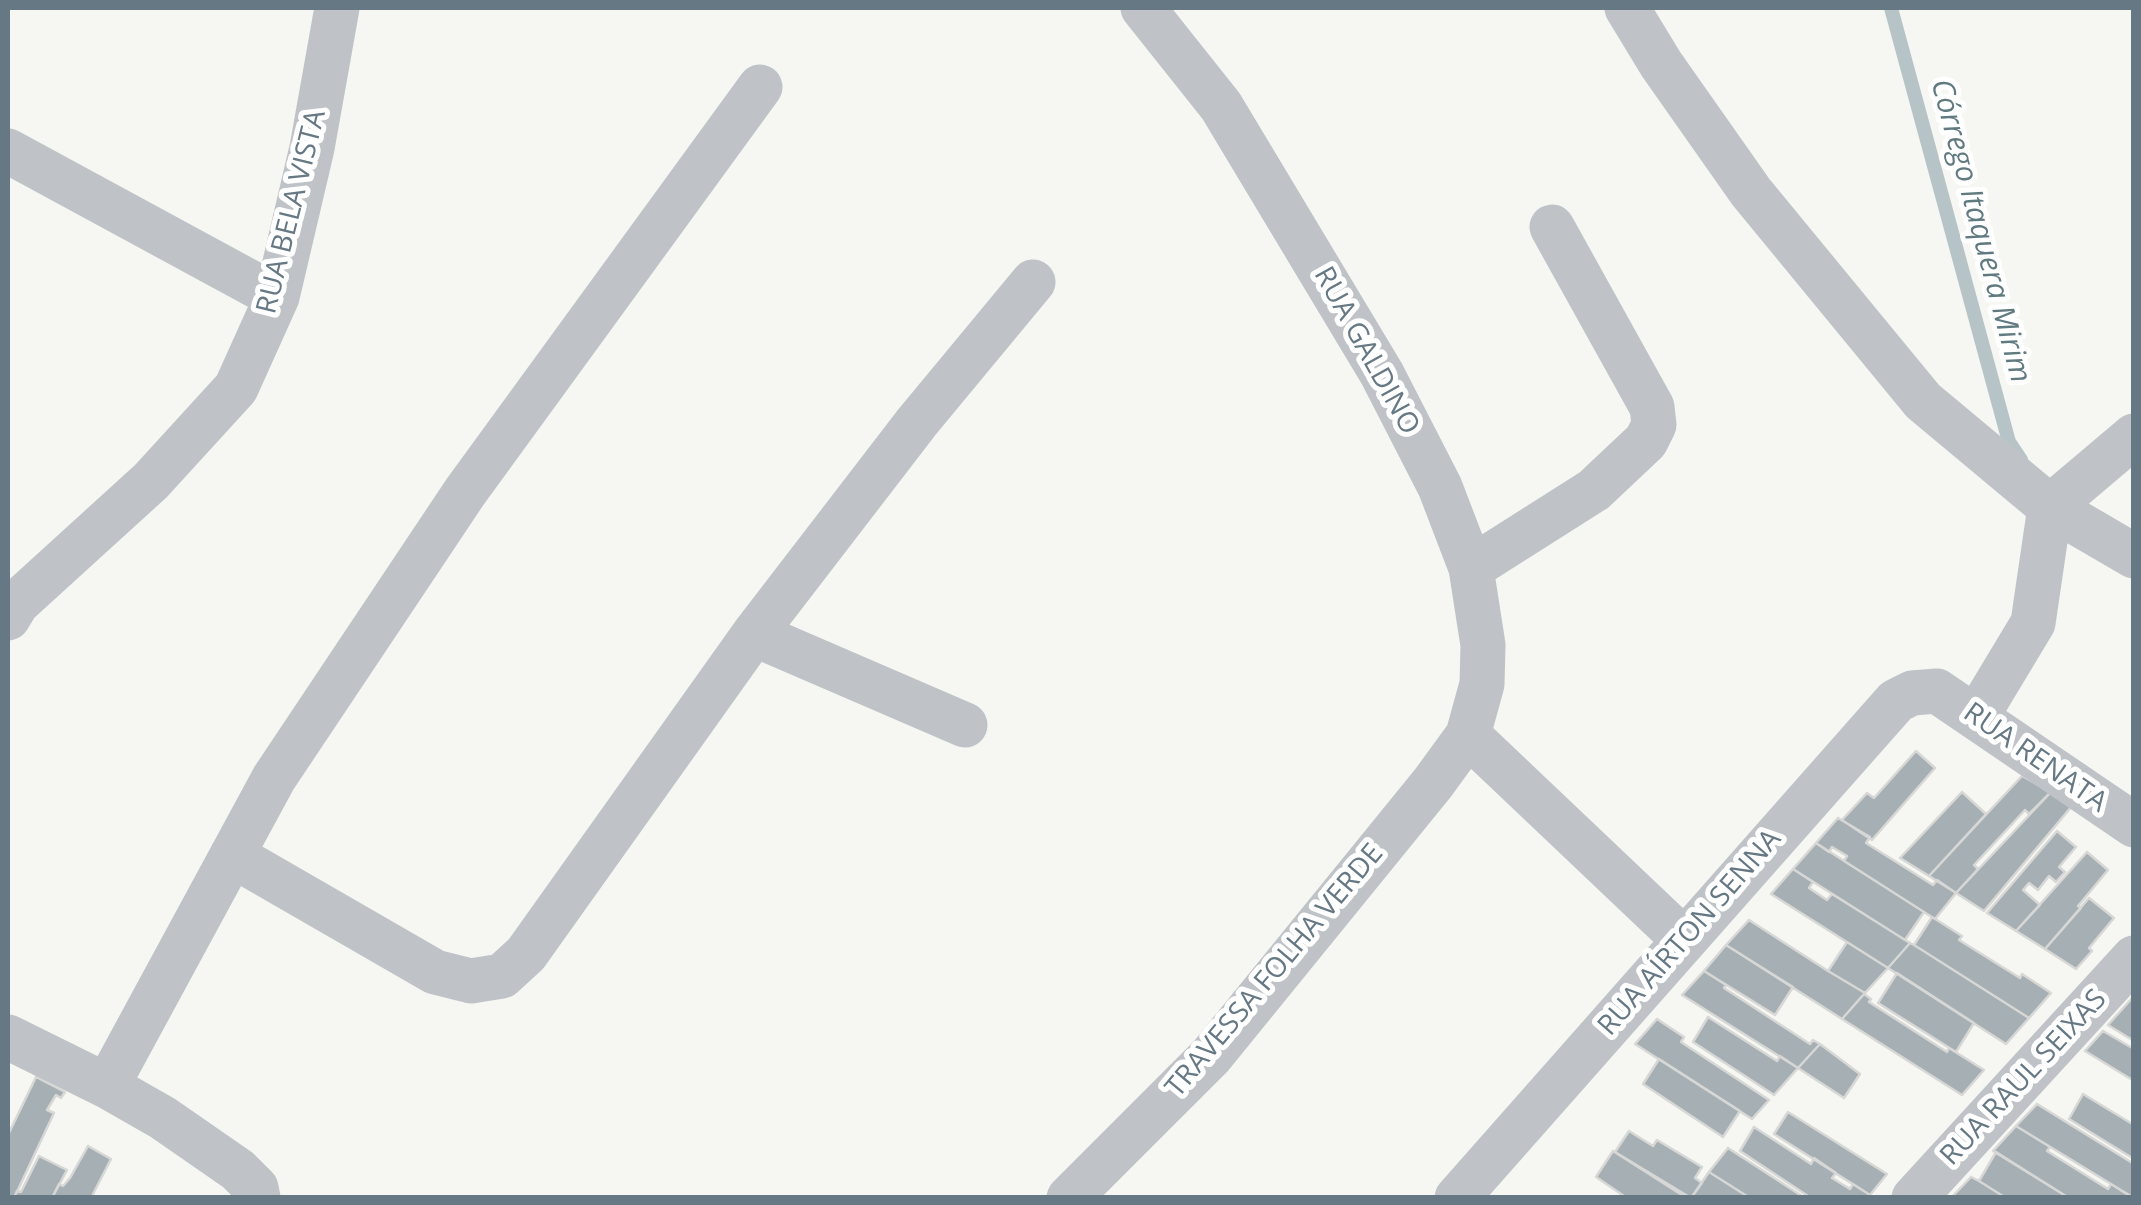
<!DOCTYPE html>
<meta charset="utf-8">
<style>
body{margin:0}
#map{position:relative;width:2141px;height:1205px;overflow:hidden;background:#f6f6f2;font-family:"Open Sans",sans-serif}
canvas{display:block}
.frame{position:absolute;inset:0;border:10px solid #657884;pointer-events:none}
</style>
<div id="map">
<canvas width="2141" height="1205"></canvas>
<div class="frame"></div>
</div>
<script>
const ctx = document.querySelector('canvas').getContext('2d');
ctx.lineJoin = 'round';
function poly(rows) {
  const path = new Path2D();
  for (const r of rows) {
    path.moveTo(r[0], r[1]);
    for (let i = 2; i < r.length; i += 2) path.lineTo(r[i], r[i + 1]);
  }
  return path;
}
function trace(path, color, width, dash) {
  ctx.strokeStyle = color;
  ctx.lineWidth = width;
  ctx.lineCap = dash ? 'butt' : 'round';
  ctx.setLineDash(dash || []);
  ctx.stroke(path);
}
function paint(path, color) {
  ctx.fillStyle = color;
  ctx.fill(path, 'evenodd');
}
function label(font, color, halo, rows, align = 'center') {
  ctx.font = font + ' "Open Sans",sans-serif';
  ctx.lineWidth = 10;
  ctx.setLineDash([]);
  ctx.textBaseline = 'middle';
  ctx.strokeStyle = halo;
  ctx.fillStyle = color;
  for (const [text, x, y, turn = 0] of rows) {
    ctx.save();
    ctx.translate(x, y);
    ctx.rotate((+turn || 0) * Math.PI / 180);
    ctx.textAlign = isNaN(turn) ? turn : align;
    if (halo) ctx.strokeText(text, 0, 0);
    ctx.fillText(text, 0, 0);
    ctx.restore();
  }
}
trace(poly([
 [1891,8,2009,442,2021,460]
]), '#b6c4c7', 14);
const building = poly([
 [1916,751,1935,768,1872,840,1842,820,1867,793,1874,798,1916,751],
 [2022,776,2051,792,2029,814,2025,810,1974,865,1978,869,1956,893,1929,876,2022,776],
 [1962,792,1986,814,1929,876,1900,858,1962,792],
 [2051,792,2072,806,1984,911,1956,893,2051,792],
 [1838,818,1870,837,1866,843,1933,885,1937,880,1956,893,1935,919,1844,861,1847,856,1832,847,1829,852,1816,843,1838,818],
 [2057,831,2076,847,2059,867,2065,872,2056,882,2049,876,2038,890,2029,883,2023,890,2040,905,2016,931,1987,913,2057,831],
 [1816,843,1924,912,1905,940,1793,869,1816,843],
 [2087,852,2108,870,2078,906,2081,908,2045,949,2016,931,2087,852],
 [1793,869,1813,882,1809,888,1827,900,1832,894,1910,943,1888,968,1771,894,1793,869],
 [2089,898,2114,918,2089,948,2092,951,2076,969,2045,949,2089,898],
 [1932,917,1962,936,1959,940,2020,978,2022,974,2051,993,2029,1018,1914,945,1932,917],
 [1749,920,1828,971,1865,993,1842,1019,1726,945,1749,920],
 [1847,942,1888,968,1865,993,1828,971,1847,942],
 [1910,943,1914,945,2029,1018,2006,1044,1888,968,1910,943],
 [1726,945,1793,987,1775,1015,1704,971,1726,945],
 [1704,971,1726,985,1724,988,1810,1044,1813,1040,1820,1044,1798,1068,1682,995,1704,971],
 [1897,973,1974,1023,1956,1052,1878,1003,1897,973],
 [1864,994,1871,999,1869,1002,1947,1052,1949,1048,1984,1070,1962,1095,1842,1019,1864,994],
 [2134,996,2134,1041,2108,1025,2134,996],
 [1708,1017,1777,1061,1780,1056,1798,1068,1774,1095,1693,1042,1708,1017],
 [1657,1019,1684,1037,1681,1042,1769,1100,1752,1119,1635,1044,1657,1019],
 [2103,1031,2134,1049,2134,1081,2085,1051,2103,1031],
 [1820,1044,1860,1074,1844,1098,1798,1068,1820,1044],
 [1659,1059,1740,1111,1723,1137,1643,1084,1659,1059],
 [36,1077,65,1092,61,1098,56,1095,47,1110,54,1113,14,1198,8,1198,8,1135,36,1077],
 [2083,1094,2134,1125,2134,1159,2069,1119,2083,1094],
 [2037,1104,2134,1164,2134,1198,2016,1126,2037,1104],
 [1788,1112,1855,1154,1887,1174,1870,1195,1774,1134,1788,1112],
 [2016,1126,2050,1147,2047,1151,2108,1189,2111,1184,2133,1198,2069,1198,1993,1151,2016,1126],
 [1754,1127,1811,1164,1814,1158,1836,1173,1832,1178,1850,1189,1853,1184,1870,1195,1867,1198,1811,1198,1740,1151,1754,1127],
 [1629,1131,1653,1146,1657,1140,1702,1167,1695,1178,1702,1183,1691,1198,1615,1152,1629,1131],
 [88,1146,111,1159,91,1198,52,1198,59,1184,63,1186,70,1178,88,1146],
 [1728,1148,1805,1198,1750,1198,1709,1172,1728,1148],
 [1613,1151,1682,1195,1680,1198,1627,1198,1596,1177,1613,1151],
 [1996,1152,2069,1198,2006,1198,1979,1181,1996,1152],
 [39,1156,67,1170,52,1198,14,1198,17,1191,21,1192,39,1156],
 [1709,1172,1720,1179,1750,1198,1691,1198,1709,1172],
 [1971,1177,1979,1181,2006,1198,1951,1198,1971,1177]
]);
paint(building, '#a5afb4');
trace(building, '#d7d7d5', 2.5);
trace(poly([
 [1627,8,1661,64,1751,192,1923,401,2050,507,2134,556],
 [8,151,277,297],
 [1471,568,1594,490,1646,441,1654,425,1652,407,1552,227],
 [8,618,17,603,151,481,236,388,277,297,312,148,337,8],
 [754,634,965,725],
 [1977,716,2033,623,2050,507,2134,436],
 [1468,735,1684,940],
 [232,855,435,972,471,981,502,976,526,954,754,634,917,422,1033,282],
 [8,1037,107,1086,163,1118,238,1170,256,1188,258,1198],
 [107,1086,274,778,465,492,760,87],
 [1069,1198,1211,1056,1433,783,1468,735,1482,684,1483,645,1471,568,1440,487,1382,374,1221,106,1143,8],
 [1457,1198,1896,701,1912,693,1937,691,2134,825],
 [1914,1198,2134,958]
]), '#bfc3c7', 45);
label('28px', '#657884', '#fff', [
 ["RUA BELA VISTA",292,212,-76],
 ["RUA GALDINO",1366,351,61],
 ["RUA RENATA",2035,758,35],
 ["RUA AÍRTON SENNA",1690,933,-49],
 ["TRAVESSA FOLHA VERDE",1275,971,-50],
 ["RUA RAUL SEIXAS",2024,1078,-47]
]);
label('italic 30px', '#607a80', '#fff', [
 ["Córrego Itaquera Mirim",1980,231,75]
]);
</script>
